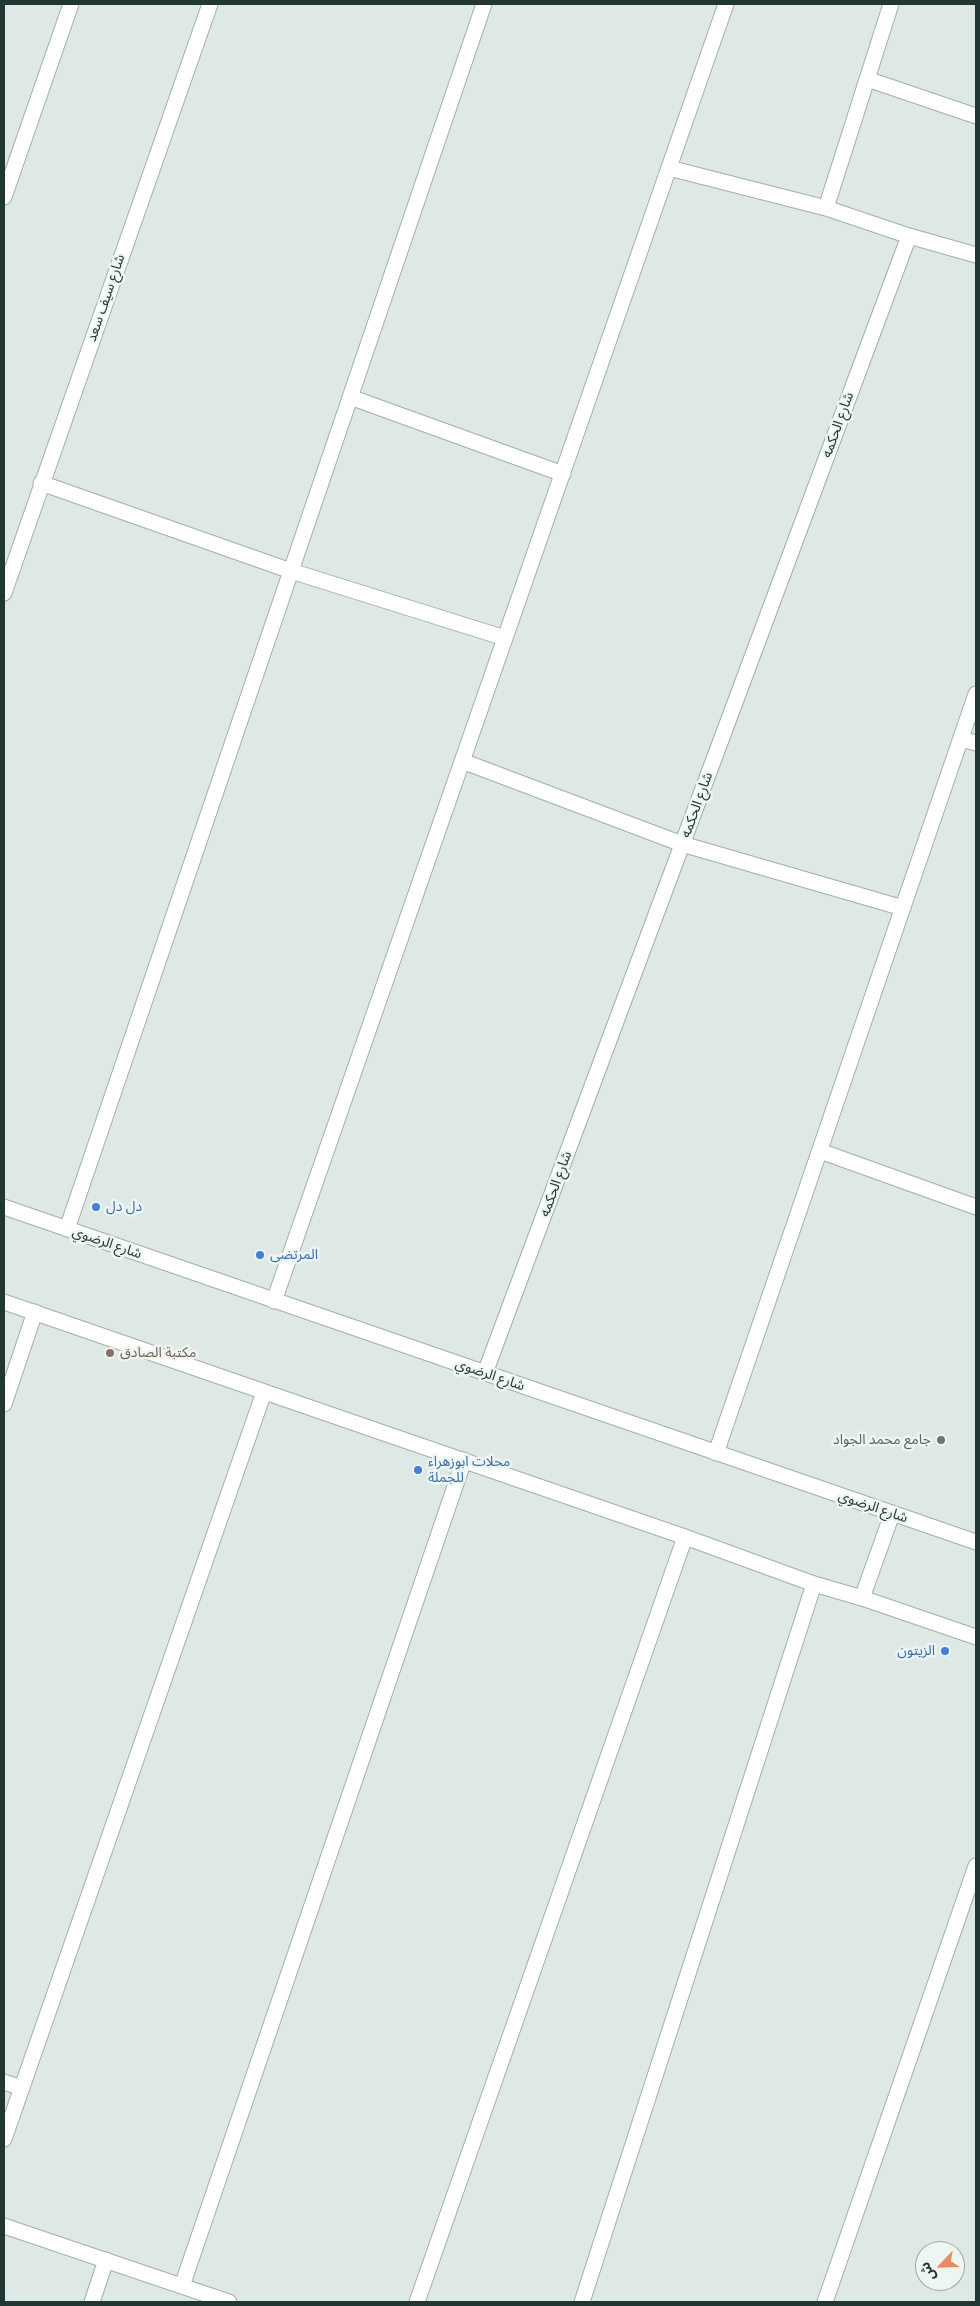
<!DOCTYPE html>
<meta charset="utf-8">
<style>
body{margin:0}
#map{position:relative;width:980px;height:2306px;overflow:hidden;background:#dee8e5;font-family:"IBM Plex Sans","Noto Sans Arabic",sans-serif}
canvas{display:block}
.frame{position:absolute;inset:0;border:5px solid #203733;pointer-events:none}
.north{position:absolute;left:915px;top:2241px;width:50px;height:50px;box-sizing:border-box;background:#eef6f2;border:1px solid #9caaa6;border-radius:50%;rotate:246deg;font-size:14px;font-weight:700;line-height:20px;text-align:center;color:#203733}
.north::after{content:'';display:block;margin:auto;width:18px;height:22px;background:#e98b5c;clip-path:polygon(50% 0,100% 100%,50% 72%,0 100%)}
</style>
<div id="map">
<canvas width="980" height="2306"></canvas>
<div class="frame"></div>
<div class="north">ش</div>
</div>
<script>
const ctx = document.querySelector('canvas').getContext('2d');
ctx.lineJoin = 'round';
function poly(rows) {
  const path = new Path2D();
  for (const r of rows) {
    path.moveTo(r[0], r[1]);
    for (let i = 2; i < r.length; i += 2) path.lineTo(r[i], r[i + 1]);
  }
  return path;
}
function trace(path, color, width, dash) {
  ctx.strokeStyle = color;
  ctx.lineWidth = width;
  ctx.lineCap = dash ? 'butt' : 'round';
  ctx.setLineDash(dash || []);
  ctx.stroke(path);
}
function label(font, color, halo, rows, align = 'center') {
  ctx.font = font + ' "IBM Plex Sans","Noto Sans Arabic",sans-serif';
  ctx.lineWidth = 5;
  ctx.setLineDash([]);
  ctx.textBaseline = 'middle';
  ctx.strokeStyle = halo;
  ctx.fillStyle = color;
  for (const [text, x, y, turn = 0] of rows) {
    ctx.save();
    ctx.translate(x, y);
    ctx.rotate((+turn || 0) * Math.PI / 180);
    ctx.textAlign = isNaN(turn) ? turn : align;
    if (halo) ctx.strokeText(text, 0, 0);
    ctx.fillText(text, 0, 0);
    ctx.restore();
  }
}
const minor = poly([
 [867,79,976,116],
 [669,168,826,208,909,236,976,255],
 [826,208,891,4],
 [350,397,563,474],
 [41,483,291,571,505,638],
 [961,739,976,743],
 [462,761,682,844,903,908],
 [820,1151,976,1207],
 [67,1229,484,4],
 [274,1301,726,4],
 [485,1373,909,236],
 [4,1404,35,1312],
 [716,1453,976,694],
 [4,2082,22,2088],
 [4,2139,264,1392],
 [4,2226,229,2302],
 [182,2286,464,1460],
 [92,2302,106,2260],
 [417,2302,685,1537],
 [582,2302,814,1584],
 [825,2302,976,1866]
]);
const tertiary = poly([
 [4,197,71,4],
 [4,593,210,4],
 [4,1207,976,1542],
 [4,1302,685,1537,814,1584,862,1598,976,1637],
 [862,1598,892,1514]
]);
trace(minor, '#a1afac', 17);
trace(tertiary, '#a1afac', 17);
trace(minor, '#fff', 15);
trace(tertiary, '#fff', 15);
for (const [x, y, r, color] of [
 [96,1207,5,"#3f7fe0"],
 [260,1255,5,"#3f7fe0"],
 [110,1353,5,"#8d6e63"],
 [941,1440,5,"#6b7280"],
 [418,1470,5,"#3f7fe0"],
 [945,1651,5,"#3f7fe0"]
]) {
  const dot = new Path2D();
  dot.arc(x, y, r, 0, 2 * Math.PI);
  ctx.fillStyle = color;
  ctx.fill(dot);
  trace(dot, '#eef6f2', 2);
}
label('14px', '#203733', '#eef6f2', [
 ["شارع سيف سعد",106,298,-71],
 ["شارع الحكمه",838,425,-70],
 ["شارع الحكمه",697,805,-70],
 ["شارع الحكمه",556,1184,-70],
 ["شارع الرضوي",107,1243,19],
 ["شارع الرضوي",490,1375,19],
 ["شارع الرضوي",873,1507,19]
]);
label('14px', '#366cbe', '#eef6f2', [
 ["دل دل",106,1207],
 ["المرتضى",270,1255],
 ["محلات ابوزهراء",428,1462],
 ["للجملة",428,1478],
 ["الزيتون",935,1651,"right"]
], 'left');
label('14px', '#785e54', '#eef6f2', [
 ["مكتبة الصادق",120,1353]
], 'left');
label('14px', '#5b616d', '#eef6f2', [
 ["جامع محمد الجواد",931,1440]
], 'right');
</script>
